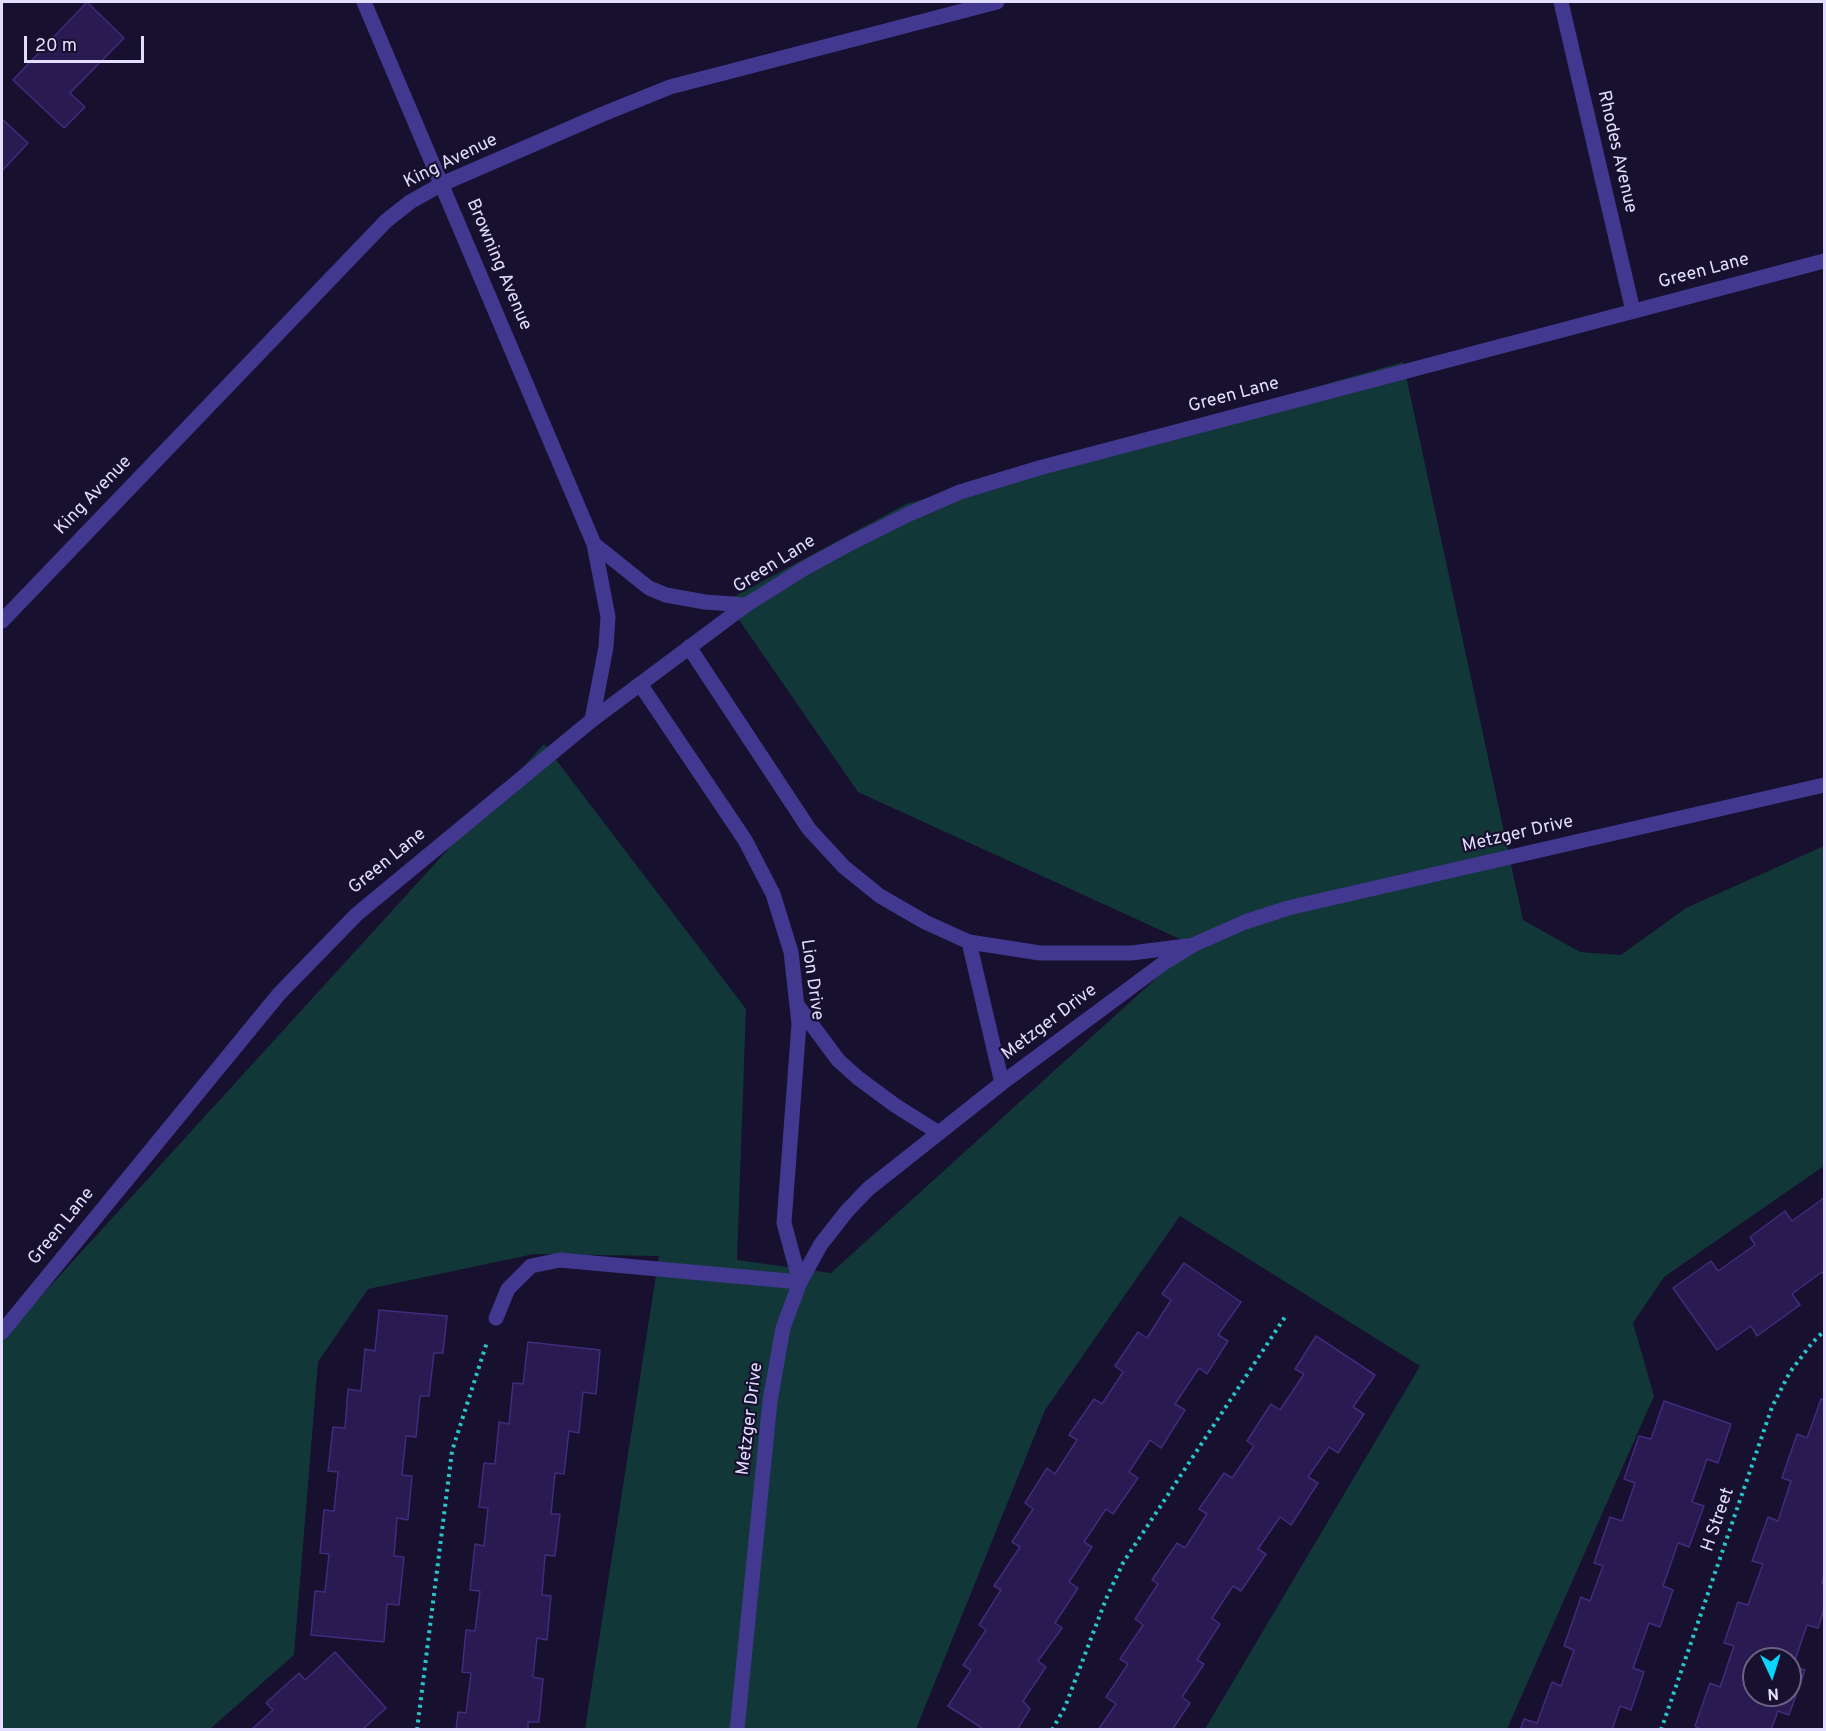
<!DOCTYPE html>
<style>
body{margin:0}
#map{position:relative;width:1826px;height:1731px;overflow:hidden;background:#17102e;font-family:Overpass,sans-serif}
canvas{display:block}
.frame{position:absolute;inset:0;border:3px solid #e3ddff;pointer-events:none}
.north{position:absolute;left:1742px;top:1647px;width:60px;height:60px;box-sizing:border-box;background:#17102e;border:2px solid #696282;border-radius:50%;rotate:176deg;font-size:16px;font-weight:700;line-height:24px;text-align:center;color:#e3ddff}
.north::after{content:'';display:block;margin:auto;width:21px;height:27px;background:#09d5ff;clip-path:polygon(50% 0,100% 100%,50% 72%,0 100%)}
.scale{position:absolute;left:24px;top:36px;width:120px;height:27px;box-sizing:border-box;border:3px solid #e3ddff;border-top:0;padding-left:8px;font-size:18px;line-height:21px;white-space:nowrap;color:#e3ddff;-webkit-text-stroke:4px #17102e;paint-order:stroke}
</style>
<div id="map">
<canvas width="1826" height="1731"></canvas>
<div class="frame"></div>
<div class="north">N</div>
<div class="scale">20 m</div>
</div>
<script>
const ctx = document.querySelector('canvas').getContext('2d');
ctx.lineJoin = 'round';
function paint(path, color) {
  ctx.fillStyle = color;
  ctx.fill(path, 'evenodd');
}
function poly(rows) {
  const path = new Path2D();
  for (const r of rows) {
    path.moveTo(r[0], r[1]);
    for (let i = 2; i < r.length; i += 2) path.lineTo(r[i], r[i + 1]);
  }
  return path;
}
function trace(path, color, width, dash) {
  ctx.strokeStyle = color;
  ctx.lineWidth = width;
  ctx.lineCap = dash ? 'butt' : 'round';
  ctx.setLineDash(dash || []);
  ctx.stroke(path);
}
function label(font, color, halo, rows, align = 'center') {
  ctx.font = font + ' Overpass,sans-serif';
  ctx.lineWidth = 4.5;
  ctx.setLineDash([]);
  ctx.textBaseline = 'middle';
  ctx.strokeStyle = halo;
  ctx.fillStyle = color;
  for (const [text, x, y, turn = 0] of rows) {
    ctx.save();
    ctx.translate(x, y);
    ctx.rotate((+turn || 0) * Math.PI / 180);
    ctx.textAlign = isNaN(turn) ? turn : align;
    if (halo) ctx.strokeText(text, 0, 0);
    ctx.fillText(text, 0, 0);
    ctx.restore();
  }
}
paint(poly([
 [1403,362,1523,920,1580,952,1621,955,1686,908,1824,846,1824,1166,1664,1277,1633,1323,1654,1396,1507,1729,1205,1729,1420,1366,1180,1216,1045,1410,916,1729,585,1729,659,1256,534,1254,368,1289,318,1362,294,1655,210,1729,2,1729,2,1339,544,744,746,1009,737,1260,831,1273,1193,945,858,792,726,601,906,504]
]), '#123739');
const building = poly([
 [87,2,124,38,70,93,85,107,64,128,13,80,87,2],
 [2,119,28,143,2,171,2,119],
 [1824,1198,1824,1275,1822,1272,1792,1294,1800,1305,1757,1336,1751,1326,1717,1350,1673,1288,1711,1261,1718,1271,1755,1245,1750,1237,1785,1211,1792,1221,1824,1198],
 [1184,1263,1241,1302,1218,1335,1228,1341,1207,1374,1199,1368,1175,1404,1185,1410,1161,1448,1150,1440,1129,1472,1138,1478,1113,1514,1106,1509,1084,1542,1092,1547,1069,1582,1078,1588,1055,1623,1062,1628,1038,1661,1046,1667,1023,1701,1030,1709,1017,1730,985,1730,948,1706,971,1670,963,1665,986,1630,979,1625,1001,1590,994,1586,1020,1547,1012,1542,1033,1509,1025,1503,1047,1468,1055,1474,1077,1440,1069,1435,1094,1399,1102,1404,1123,1372,1115,1366,1138,1332,1147,1338,1171,1300,1162,1294,1184,1263],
 [379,1310,447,1316,443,1353,434,1353,429,1396,420,1396,416,1437,406,1436,402,1475,412,1476,408,1520,397,1518,394,1556,404,1557,399,1605,387,1604,384,1642,311,1635,315,1591,325,1592,329,1554,320,1553,324,1510,334,1511,338,1472,328,1471,333,1427,345,1428,348,1389,361,1391,365,1349,375,1351,379,1310],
 [1316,1336,1375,1375,1353,1407,1364,1414,1338,1453,1329,1447,1308,1477,1318,1483,1291,1525,1280,1517,1258,1549,1266,1554,1241,1591,1233,1586,1212,1618,1220,1624,1197,1660,1204,1664,1182,1697,1190,1703,1172,1730,1098,1730,1116,1704,1106,1697,1128,1664,1120,1659,1143,1625,1135,1619,1158,1584,1152,1580,1177,1543,1185,1548,1207,1514,1199,1509,1224,1473,1232,1478,1254,1446,1247,1441,1271,1404,1280,1410,1304,1374,1295,1369,1316,1336],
 [528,1342,600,1350,596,1394,583,1392,579,1433,569,1431,564,1474,555,1473,551,1514,560,1514,555,1556,545,1555,542,1595,551,1596,547,1640,537,1638,533,1677,543,1679,539,1722,528,1722,528,1730,456,1730,458,1712,466,1713,471,1673,462,1672,466,1630,475,1631,480,1591,470,1590,475,1544,484,1546,488,1508,479,1507,484,1463,495,1464,499,1422,509,1424,513,1383,523,1384,528,1342],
 [1821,1399,1824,1400,1824,1576,1822,1583,1824,1584,1824,1609,1818,1628,1807,1625,1793,1666,1805,1670,1789,1715,1778,1711,1771,1730,1702,1730,1695,1726,1710,1683,1720,1687,1734,1646,1724,1643,1738,1602,1748,1605,1763,1564,1752,1561,1768,1517,1778,1521,1791,1481,1782,1478,1797,1434,1807,1438,1821,1399],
 [1754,1659,1790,1659,1790,1695,1754,1695,1754,1659],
 [1664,1401,1731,1424,1718,1463,1707,1459,1692,1502,1704,1506,1689,1547,1678,1543,1663,1586,1673,1590,1660,1627,1649,1623,1633,1668,1644,1672,1631,1710,1620,1706,1612,1730,1520,1730,1524,1719,1537,1723,1552,1682,1561,1686,1574,1650,1564,1646,1581,1597,1590,1601,1603,1566,1594,1563,1610,1517,1622,1521,1635,1483,1624,1479,1639,1436,1651,1439,1664,1401],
 [335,1652,386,1708,362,1730,251,1730,273,1710,266,1703,299,1673,305,1680,335,1652]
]);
paint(building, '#291b51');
trace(building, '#412b7e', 1.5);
trace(poly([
 [417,1730,452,1451,487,1342],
 [1052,1730,1065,1707,1106,1599,1123,1563,1285,1317],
 [1661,1730,1772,1407,1790,1372,1812,1343,1824,1331]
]), '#28c6c8', 4, [3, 4.5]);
trace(poly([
 [496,1318,508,1289,531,1266,560,1260,800,1282]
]), '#423890', 15);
trace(poly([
 [364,2,594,544,608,617,606,647,592,720],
 [1561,2,1633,311],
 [594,544,649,588,666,595,705,602,746,605],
 [2,621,386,221,410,202,442,184,603,114,670,87,997,2],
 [689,647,809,829,844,867,880,896,925,922,969,942,1040,953,1131,953,1187,946],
 [640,684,745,840,773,894,791,952,799,1024,784,1223,800,1282],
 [969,942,1002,1083],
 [798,1006,838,1060,858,1078,896,1106,939,1133],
 [737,1730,770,1401,783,1328,800,1282,821,1244,847,1211,868,1189,1002,1083,1165,962,1193,945,1245,922,1288,908,1824,785]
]), '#423890', 15);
trace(poly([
 [2,1332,279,994,357,914,592,720,746,605,805,568,851,543,909,514,960,492,1039,468,1824,261]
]), '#423890', 15);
label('18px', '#e3ddff', '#17102e', [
 ["Rhodes Avenue",1616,152,77],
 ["King Avenue",451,162,-26],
 ["Browning Avenue",498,265,67],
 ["Green Lane",1704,272,-15],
 ["Green Lane",1234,396,-15],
 ["King Avenue",94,496,-46],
 ["Green Lane",775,565,-32],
 ["Metzger Drive",1518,835,-13],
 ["Green Lane",388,862,-39],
 ["Lion Drive",811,980,82],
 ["Metzger Drive",1050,1023,-37],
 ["Green Lane",62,1227,-51],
 ["Metzger Drive",751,1419,-83],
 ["H Street",1719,1520,-71]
]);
</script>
